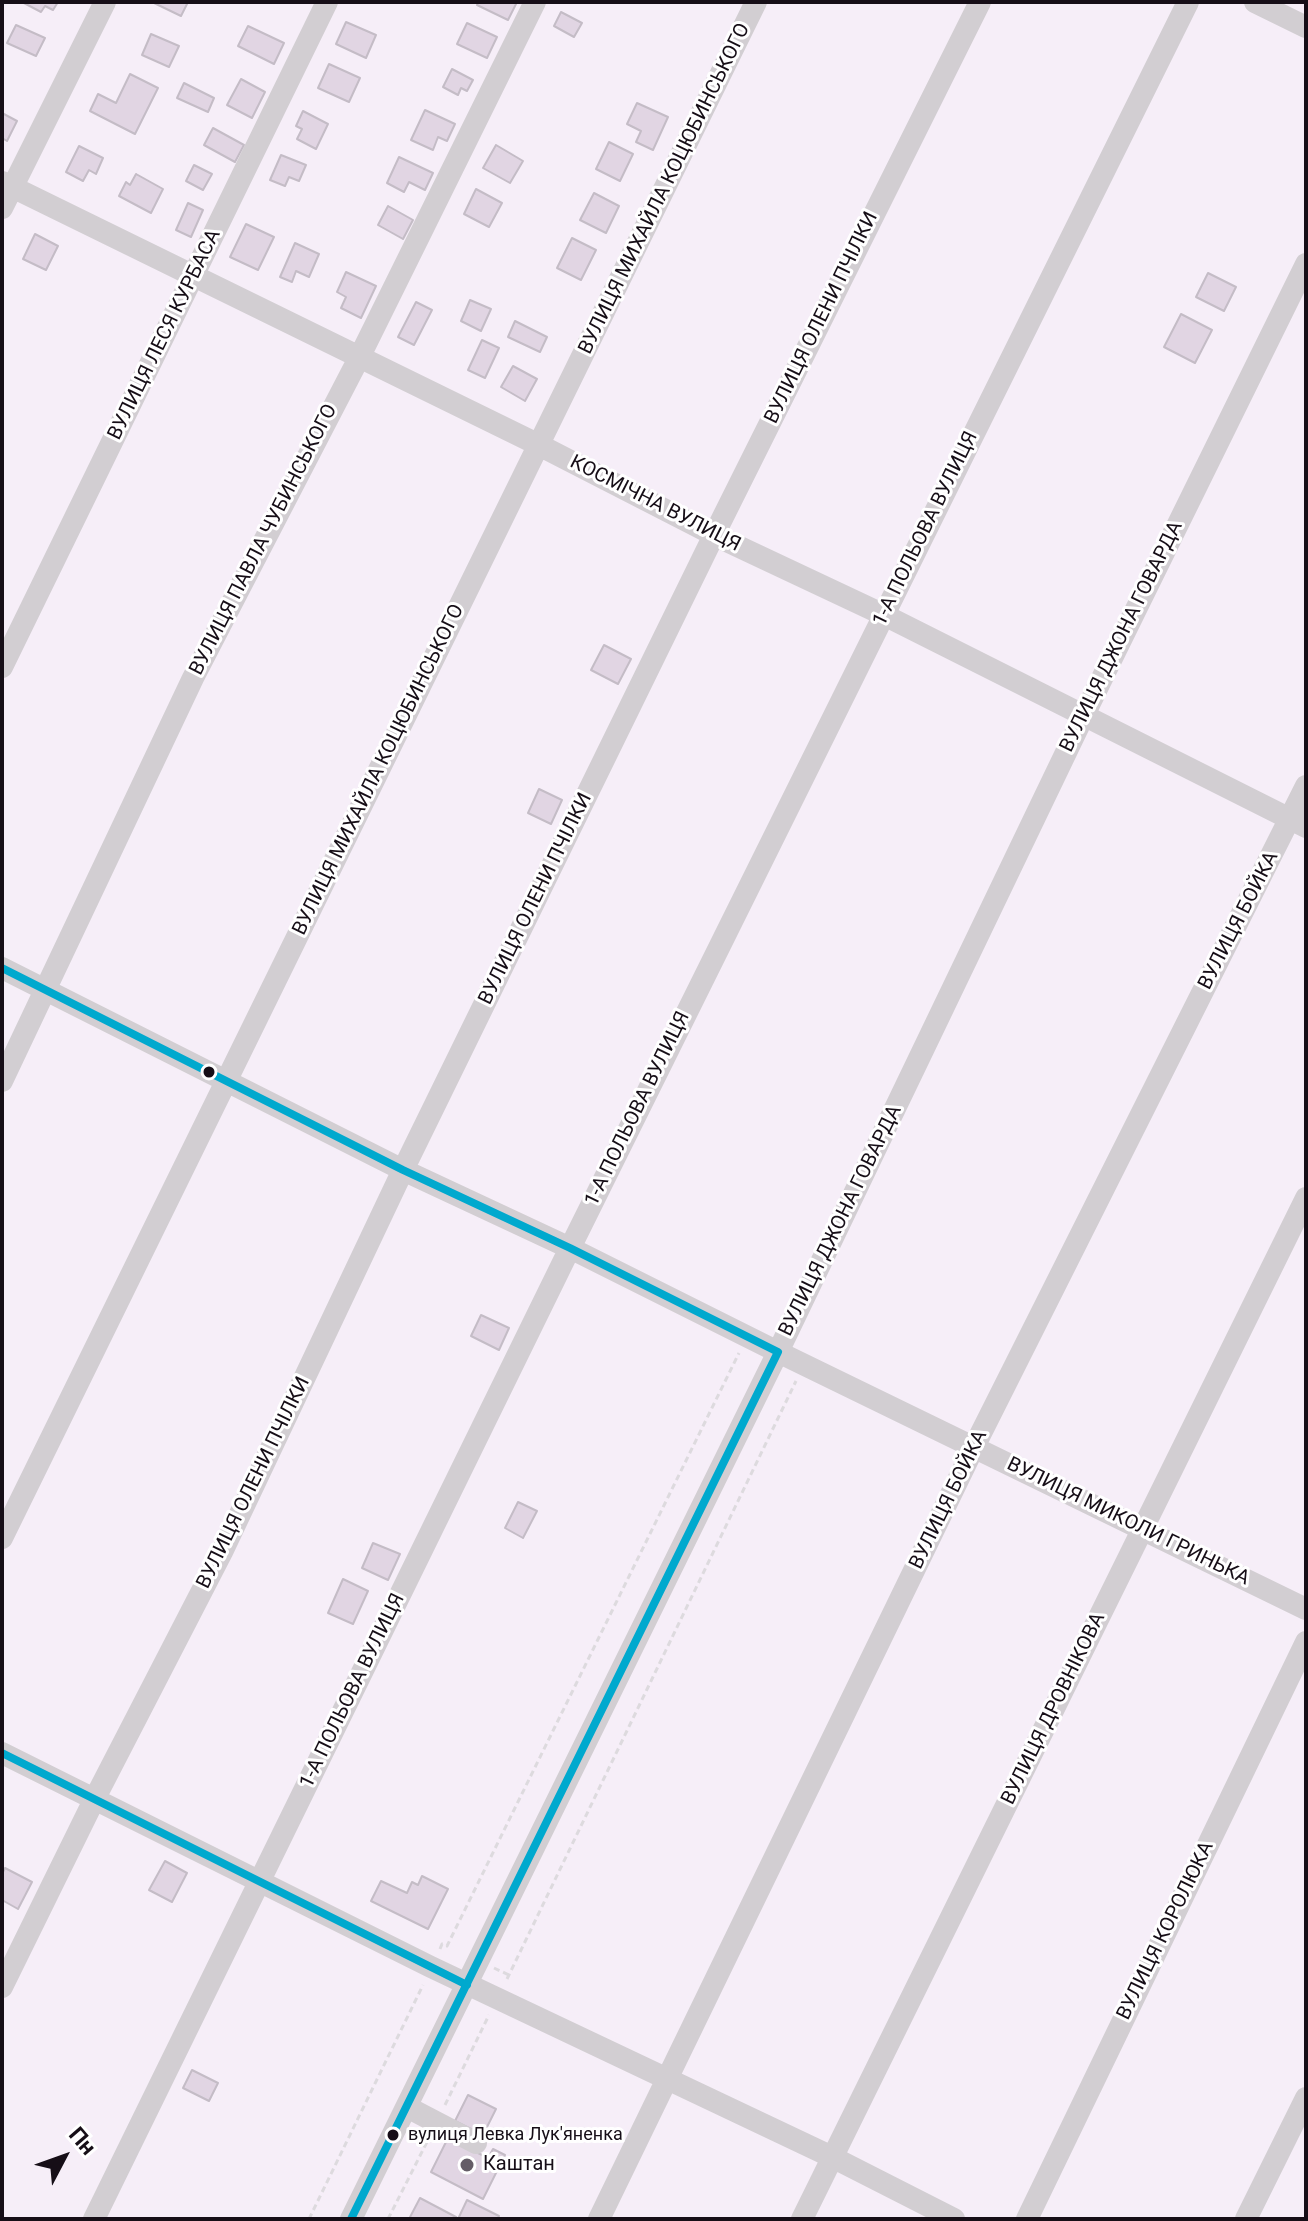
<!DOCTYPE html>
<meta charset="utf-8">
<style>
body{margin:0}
#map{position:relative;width:1308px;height:2221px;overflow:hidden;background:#f6eef8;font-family:Roboto,sans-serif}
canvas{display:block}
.frame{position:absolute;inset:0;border:4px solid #160e17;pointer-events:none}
.north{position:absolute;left:24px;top:2117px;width:80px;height:80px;-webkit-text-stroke:6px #fff;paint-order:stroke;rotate:49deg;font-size:22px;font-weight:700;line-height:32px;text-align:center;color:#160e17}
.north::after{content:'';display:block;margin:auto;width:28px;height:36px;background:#160e17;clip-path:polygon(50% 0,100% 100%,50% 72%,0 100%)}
</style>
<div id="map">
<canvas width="1308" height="2221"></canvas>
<div class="frame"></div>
<div class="north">Пн</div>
</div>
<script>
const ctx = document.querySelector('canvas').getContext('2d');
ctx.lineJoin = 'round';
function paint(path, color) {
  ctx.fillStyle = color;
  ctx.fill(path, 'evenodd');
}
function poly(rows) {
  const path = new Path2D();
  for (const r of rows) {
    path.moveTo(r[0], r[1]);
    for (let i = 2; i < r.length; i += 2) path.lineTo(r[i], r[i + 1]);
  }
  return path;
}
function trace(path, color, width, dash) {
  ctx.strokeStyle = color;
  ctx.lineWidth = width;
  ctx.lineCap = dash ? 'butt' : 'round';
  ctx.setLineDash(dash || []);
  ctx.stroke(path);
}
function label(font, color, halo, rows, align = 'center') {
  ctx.font = font + ' Roboto,sans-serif';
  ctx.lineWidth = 6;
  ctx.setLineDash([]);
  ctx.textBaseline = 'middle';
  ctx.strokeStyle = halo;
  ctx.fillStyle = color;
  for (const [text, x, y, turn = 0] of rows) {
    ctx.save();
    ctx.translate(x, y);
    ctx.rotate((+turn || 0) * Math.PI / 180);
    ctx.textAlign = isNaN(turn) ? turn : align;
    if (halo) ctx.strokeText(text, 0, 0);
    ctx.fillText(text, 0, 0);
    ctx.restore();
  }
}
const building = poly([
 [22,2,58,2,53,10,45,6,41,12,22,2],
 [152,2,188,2,181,16,152,2],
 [478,2,517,2,508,20,477,5,478,2],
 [561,12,582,23,574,37,554,26,561,12],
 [346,22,376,35,366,58,336,44,346,22],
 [467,23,497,37,487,58,457,44,467,23],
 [16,25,45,38,36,56,7,43,16,25],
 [248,26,284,43,274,64,238,46,248,26],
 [151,34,179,46,169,67,142,55,151,34],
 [329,64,360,78,349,102,318,88,329,64],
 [452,69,473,80,467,91,461,88,458,95,443,87,452,69],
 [130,74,158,88,135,134,90,111,98,94,116,103,130,74],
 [241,79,265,92,252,118,227,105,241,79],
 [184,83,214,98,208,112,177,98,184,83],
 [637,103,668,117,653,150,636,142,641,131,627,124,637,103],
 [425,110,455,124,447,141,438,137,433,150,411,140,425,110],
 [303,111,328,124,316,149,297,139,302,129,296,126,303,111],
 [2,113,17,121,7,141,2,138,2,113],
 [213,128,244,145,235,162,204,145,213,128],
 [609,142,633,154,620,181,596,169,609,142],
 [496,145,523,161,510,183,483,168,496,145],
 [79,146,103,158,96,174,89,170,83,181,66,172,79,146],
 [281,155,306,165,299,181,289,177,285,186,270,180,281,155],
 [399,157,433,173,425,190,409,182,404,192,387,183,399,157],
 [194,165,212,174,203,190,186,181,194,165],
 [136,174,163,189,151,213,119,196,126,182,130,185,136,174],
 [476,189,502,203,489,227,464,214,476,189],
 [594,193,619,206,606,233,580,220,594,193],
 [188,203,203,210,191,237,176,230,188,203],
 [388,206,413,220,403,239,378,225,388,206],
 [246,224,274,237,258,270,230,257,246,224],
 [35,234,58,246,46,270,23,259,35,234],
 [572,238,596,250,581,280,557,268,572,238],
 [295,243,319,254,309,277,296,271,292,282,280,277,295,243],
 [346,272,376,286,361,318,341,308,346,297,337,292,346,272],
 [1208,273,1236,287,1224,311,1196,297,1208,273],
 [470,300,491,309,481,331,461,321,470,300],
 [416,302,432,310,414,345,398,337,416,302],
 [1181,314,1212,330,1195,363,1164,347,1181,314],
 [515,321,547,337,540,352,508,337,515,321],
 [482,340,499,348,485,378,468,370,482,340],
 [513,366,537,379,525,401,501,387,513,366],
 [604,645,631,659,618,684,591,670,604,645],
 [539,789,562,800,551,824,528,813,539,789],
 [481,1315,509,1328,499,1350,471,1336,481,1315],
 [518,1502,537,1511,523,1538,505,1528,518,1502],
 [373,1543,400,1554,388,1580,362,1568,373,1543],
 [343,1579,368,1591,353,1624,328,1613,343,1579],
 [165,1861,187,1873,172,1902,149,1890,165,1861],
 [5,1868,32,1882,18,1909,2,1900,2,1874,5,1868],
 [422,1876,448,1889,428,1929,371,1901,381,1881,407,1893,412,1882,418,1885,422,1876],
 [192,2070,218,2083,209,2101,183,2088,192,2070],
 [468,2095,496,2109,483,2135,455,2121,468,2095],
 [448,2138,488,2158,493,2149,505,2155,483,2199,431,2172,448,2138],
 [420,2198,456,2217,455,2219,409,2219,420,2198],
 [467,2200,499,2216,498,2219,458,2219,467,2200]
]);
paint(building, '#e1d5e3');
trace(building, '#c4bcc6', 2);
trace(poly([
 [440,1949,442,1944,447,1946,739,1353],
 [494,1968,509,1975],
 [507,1979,796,1381],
 [445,2105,489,2015],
 [309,2219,423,1985],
 [388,2219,428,2140]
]), '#dddade', 3, [6, 4]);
trace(poly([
 [1255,2,1306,27],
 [2,182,539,445,714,535,884,615,1306,827],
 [2,208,105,2],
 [2,667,327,2],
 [2,968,403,1170,570,1248,778,1352,1306,1609],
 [2,1081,193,678,359,358,535,2],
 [2,1538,756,2],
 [2,1753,431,1967,832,2157,954,2219],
 [2,1987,95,1798,222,1552,403,1170,714,535,980,2],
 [407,2107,476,2143],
 [94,2219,570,1248,1188,2],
 [351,2219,778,1352,1084,715,1306,264],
 [599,2219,974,1447,1306,786],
 [802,2219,1306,1198],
 [1027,2219,1306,1642],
 [1246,2219,1306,2098]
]), '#d2ced2', 22);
trace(poly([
 [2,968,403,1170,570,1248,778,1352,351,2219],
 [2,1753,467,1985]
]), '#00a9ce', 8);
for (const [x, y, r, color] of [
 [209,1072,7,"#160e17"],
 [393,2135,7,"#160e17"],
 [467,2165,8,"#645c66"]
]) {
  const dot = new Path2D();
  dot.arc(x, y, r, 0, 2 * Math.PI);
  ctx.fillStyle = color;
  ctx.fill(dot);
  trace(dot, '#fff', 3);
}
label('18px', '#160e17', '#fff', [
 ["вулиця Левка Лук'яненка",408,2135]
], 'left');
label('20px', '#160e17', '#fff', [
 ["ВУЛИЦЯ МИХАЙЛА КОЦЮБИНСЬКОГО",665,189,-64],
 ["ВУЛИЦЯ ОЛЕНИ ПЧІЛКИ",822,318,-64],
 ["ВУЛИЦЯ ЛЕСЯ КУРБАСА",165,335,-64],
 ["КОСМІЧНА ВУЛИЦЯ",655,504,27],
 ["1-А ПОЛЬОВА ВУЛИЦЯ",926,529,-64],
 ["ВУЛИЦЯ ПАВЛА ЧУБИНСЬКОГО",264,540,-63],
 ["ВУЛИЦЯ ДЖОНА ГОВАРДА",1122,637,-64],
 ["ВУЛИЦЯ МИХАЙЛА КОЦЮБИНСЬКОГО",379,770,-64],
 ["ВУЛИЦЯ ОЛЕНИ ПЧІЛКИ",536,899,-64],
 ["ВУЛИЦЯ БОЙКА",1239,921,-63],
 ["1-А ПОЛЬОВА ВУЛИЦЯ",638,1109,-64],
 ["ВУЛИЦЯ ДЖОНА ГОВАРДА",841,1221,-64],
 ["ВУЛИЦЯ ОЛЕНИ ПЧІЛКИ",254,1483,-64],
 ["ВУЛИЦЯ БОЙКА",949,1500,-64],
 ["ВУЛИЦЯ МИКОЛИ ГРИНЬКА",1128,1522,26],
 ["1-А ПОЛЬОВА ВУЛИЦЯ",353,1691,-64],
 ["ВУЛИЦЯ ДРОВНІКОВА",1054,1709,-64],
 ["ВУЛИЦЯ КОРОЛЮКА",1166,1931,-64]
]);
label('20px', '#160e17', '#fff', [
 ["Каштан",483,2165]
], 'left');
</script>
